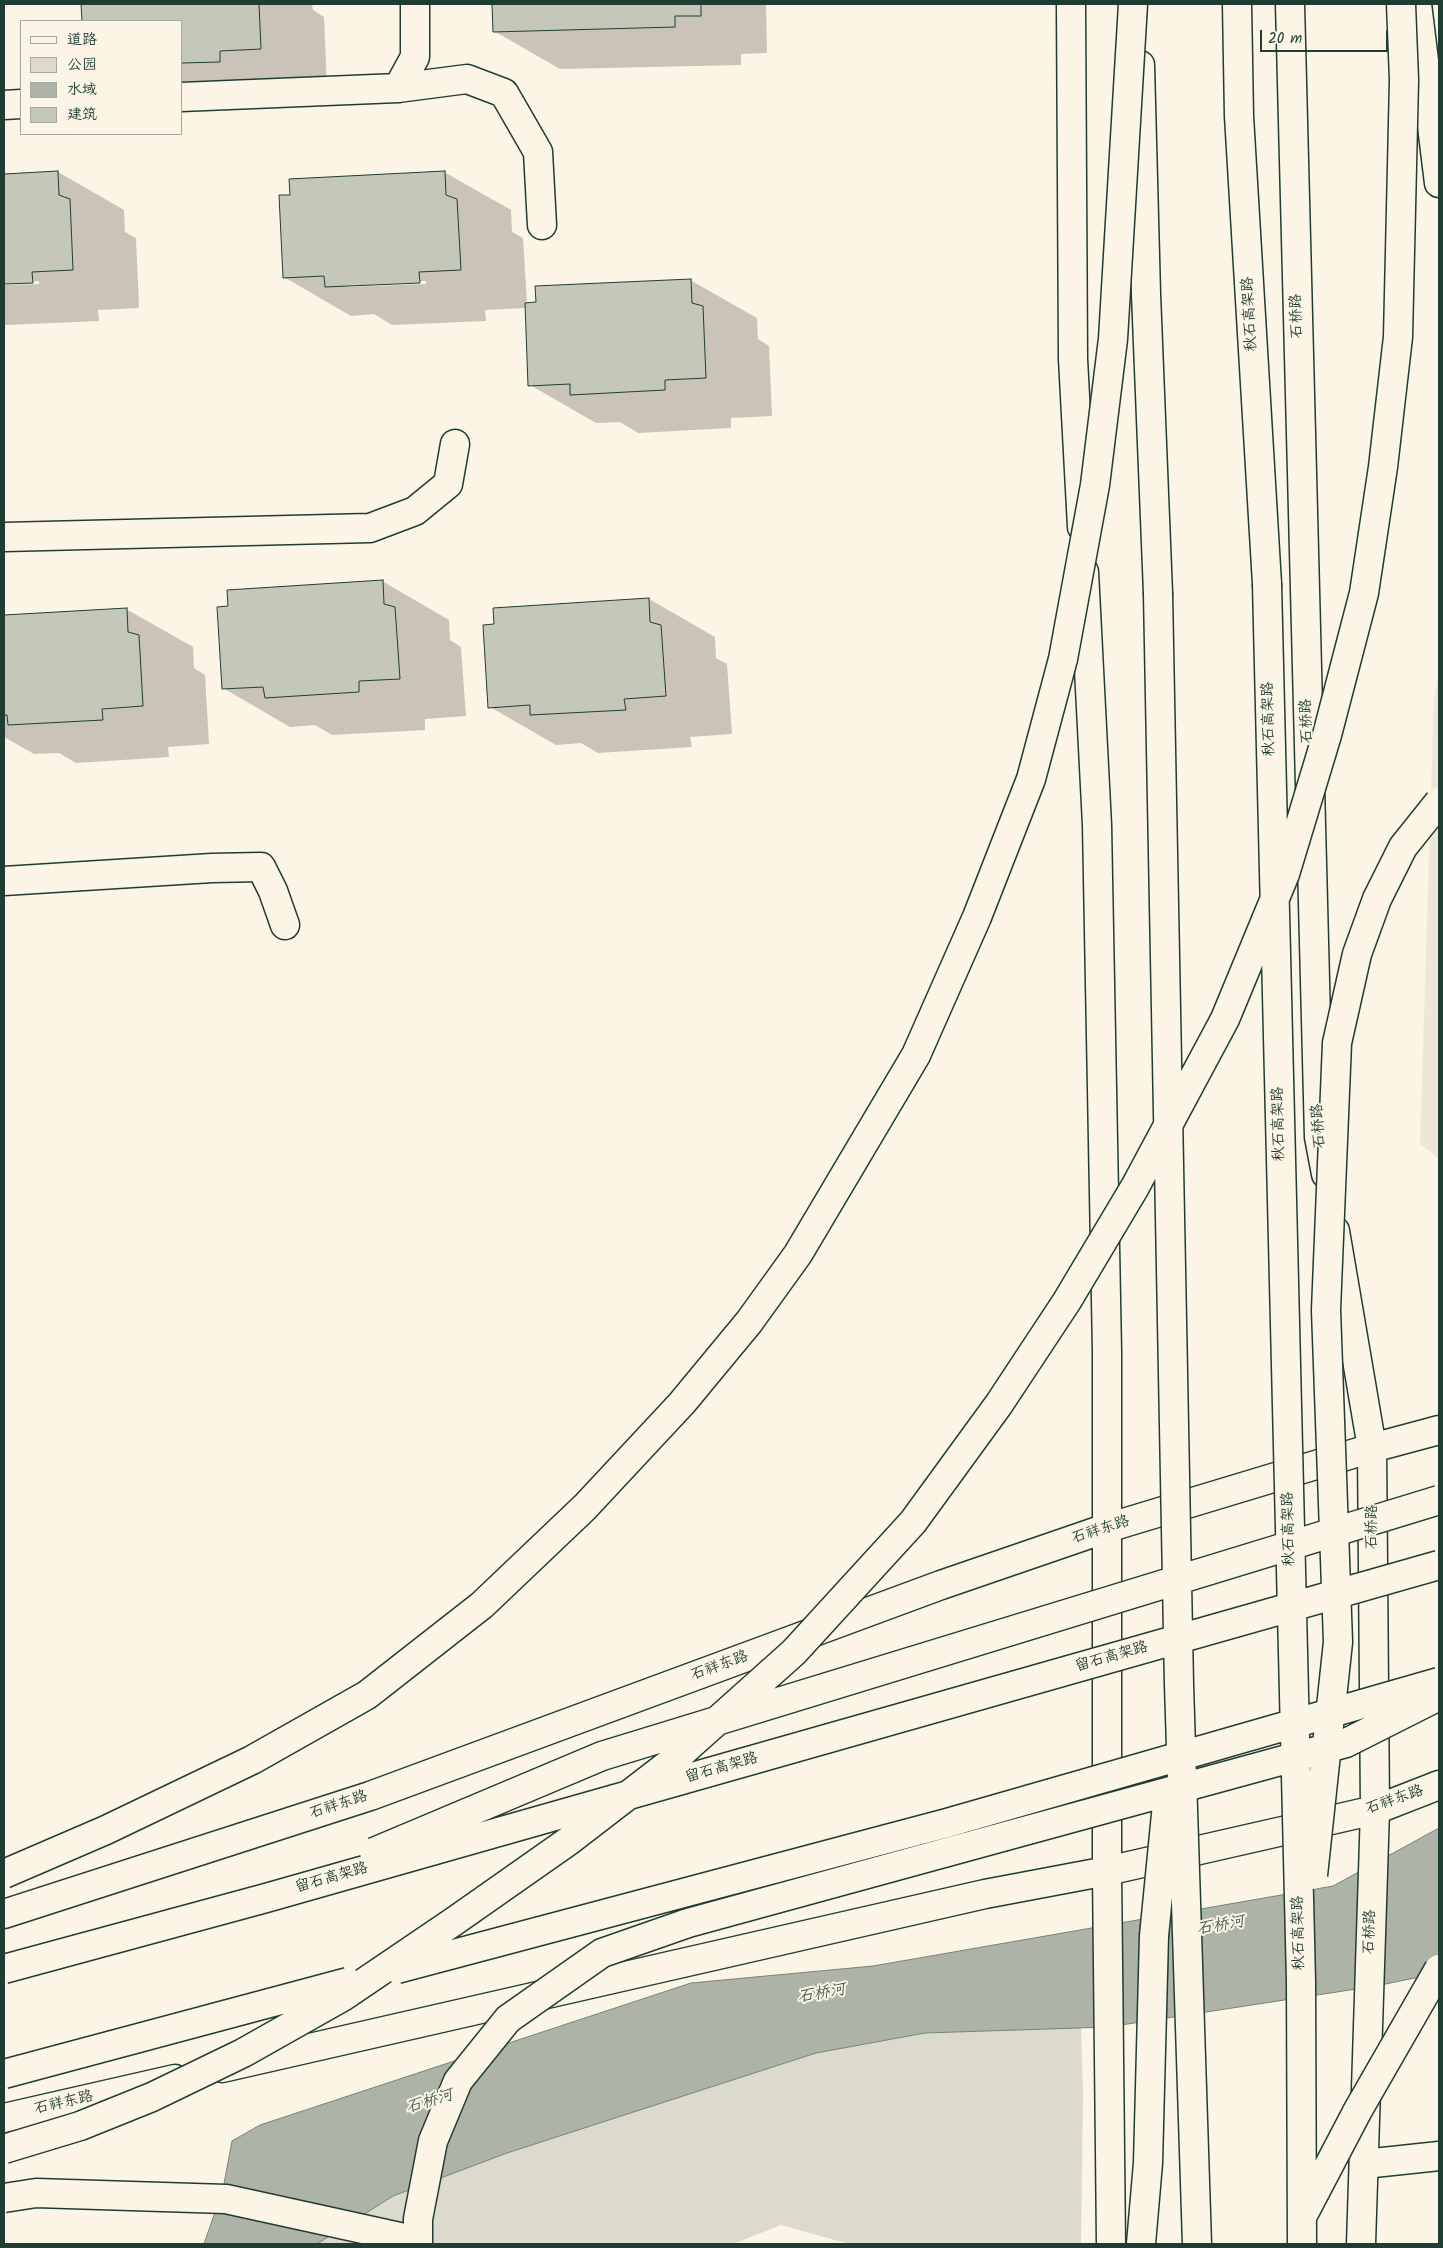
<!DOCTYPE html>
<meta charset="utf-8">
<style>
body{margin:0}
#map{position:relative;width:1443px;height:2248px;overflow:hidden;background:#fcf5e5;font-family:Kalam,"LXGW WenKai TC",sans-serif}
canvas{display:block}
.frame{position:absolute;inset:0;border:5px solid #1f3d34;pointer-events:none}
.legend{position:absolute;left:20px;top:20px;width:162px;height:115px;box-sizing:border-box;background:#fcf5e5;border:1px solid #a4ab9e;margin:0;padding:6px 9px;list-style:none;font-size:15px;color:#1f3d34}
.legend li{display:flex;align-items:center;gap:10px;height:25px}
.legend b{width:25px;border:1px solid #a4ab9e}
.scale{position:absolute;left:1260px;top:30px;width:128px;height:22px;box-sizing:border-box;border:2px solid #1f3d34;border-top:0;padding-left:6px;font-size:15px;line-height:18px;white-space:nowrap;color:#1f3d34;-webkit-text-stroke:4px #fcf5e5;paint-order:stroke}
</style>
<div id="map">
<canvas width="1443" height="2248"></canvas>
<div class="frame"></div>
<ul class="legend">
<li><b style="height:6px;background:#fcf5e5"></b>道路</li>
<li><b style="height:14px;background:#dcdacc"></b>公园</li>
<li><b style="height:14px;background:#aeb3a7"></b>水域</li>
<li><b style="height:14px;background:#c5c7b9"></b>建筑</li>
</ul>
<div class="scale">20 m</div>
</div>
<script>
const ctx = document.querySelector('canvas').getContext('2d');
ctx.lineJoin = 'round';
function paint(path, color) {
  ctx.fillStyle = color;
  ctx.fill(path, 'evenodd');
}
function poly(rows) {
  const path = new Path2D();
  for (const r of rows) {
    path.moveTo(r[0], r[1]);
    for (let i = 2; i < r.length; i += 2) path.lineTo(r[i], r[i + 1]);
  }
  return path;
}
function trace(path, color, width, dash) {
  ctx.strokeStyle = color;
  ctx.lineWidth = width;
  ctx.lineCap = dash ? 'butt' : 'round';
  ctx.setLineDash(dash || []);
  ctx.stroke(path);
}
function label(font, color, halo, rows, align = 'center') {
  ctx.font = font + ' Kalam,"LXGW WenKai TC",sans-serif';
  ctx.lineWidth = 4;
  ctx.setLineDash([]);
  ctx.textBaseline = 'middle';
  ctx.strokeStyle = halo;
  ctx.fillStyle = color;
  for (const [text, x, y, turn = 0] of rows) {
    ctx.save();
    ctx.translate(x, y);
    ctx.rotate((+turn || 0) * Math.PI / 180);
    ctx.textAlign = isNaN(turn) ? turn : align;
    if (halo) ctx.strokeText(text, 0, 0);
    ctx.fillText(text, 0, 0);
    ctx.restore();
  }
}
paint(poly([
 [1439,673,1439,1159,1420,1144,1434,697]
]), '#ece7d8');
paint(poly([
 [1081,2027,1083,2094,1081,2244,849,2244,781,2225,733,2244,317,2244,393,2196,507,2153,816,2053,925,2033]
]), '#dcdacc');
const water = poly([
 [1439,1828,1439,1973,1376,1986,1108,2027,925,2033,816,2053,507,2153,393,2196,317,2244,204,2244,223,2189,232,2141,260,2125,691,1983,873,1966,1333,1886,1439,1828]
]);
paint(water, '#aeb3a7');
trace(water, '#758479', 1);
paint(poly([
 [82,4,312,4,313,10,324,17,327,87,181,97,181,21,83,21],
 [493,4,766,4,767,53,741,54,741,65,560,69,494,31],
 [58,172,124,210,125,232,136,238,139,308,98,310,99,321,6,325,4,324,4,285,39,284,39,281,4,283,4,175],
 [444,172,511,210,512,232,523,238,527,304,690,280,757,318,758,339,769,346,772,416,731,418,731,428,638,433,620,422,596,423,530,385,526,308,485,310,486,321,392,325,374,314,351,316,284,277,291,196],
 [426,281,426,284,347,287,347,285],
 [382,581,449,620,450,640,461,647,466,716,425,719,425,730,332,735,315,725,290,727,223,688],
 [649,599,715,637,716,658,727,664,732,734,690,737,692,747,598,753,581,743,556,745,490,707],
 [126,609,193,647,194,668,205,675,209,744,168,747,169,757,76,763,59,753,34,754,4,737,4,617]
]), '#0003');
const building = poly([
 [81,4,259,4,261,49,220,51,220,62,181,63,181,21,82,21,81,4],
 [492,4,701,4,701,16,675,16,675,27,493,32,492,4],
 [58,171,59,195,70,199,73,270,32,272,33,283,4,284,4,174,58,171],
 [445,171,446,195,457,199,461,270,419,272,420,283,325,287,324,276,283,278,279,195,290,195,289,179,445,171],
 [691,279,692,303,703,306,706,378,665,380,665,390,570,395,570,384,528,386,525,303,536,302,535,286,691,279],
 [383,580,384,604,395,607,400,679,359,681,359,692,265,698,263,687,222,689,217,607,228,606,227,590,383,580],
 [649,598,650,622,661,625,666,696,624,699,626,710,530,715,530,705,488,708,483,625,494,624,493,608,649,598],
 [127,608,128,632,139,635,143,706,102,709,103,720,8,725,7,715,4,715,4,615,127,608]
]);
paint(building, '#c5c7b9');
trace(building, '#1f3d34', 1);
const minor = poly([
 [398,88,415,57,415,4],
 [181,97,398,88,467,79,504,93,538,152,542,225],
 [4,105,21,104],
 [4,537,370,528,415,511,448,484,455,444],
 [4,881,212,868,261,867,273,891,285,925],
 [1364,2164,1439,2156]
]);
const major = poly([
 [1071,4,1073,359,1082,527],
 [1290,4,1319,1137,1326,1174],
 [1084,572,1097,825,1107,1352,1107,1871,1111,2244],
 [1335,1231,1372,1448,1375,1810,1361,2244],
 [4,1914,370,1796,941,1585,1107,1528,1372,1448,1439,1430],
 [222,2068,985,1894,1107,1871,1375,1810,1439,1785],
 [4,2118,175,2079]
]);
const highway = poly([
 [1237,4,1239,116,1267,584],
 [1417,4,1439,183],
 [1140,65,1146,294,1158,593],
 [1141,2244,1148,2163,1154,1936]
]);
trace(minor, '#1f3d34', 31);
trace(major, '#1f3d34', 31);
trace(highway, '#1f3d34', 31);
trace(minor, '#fcf5e5', 28);
trace(major, '#fcf5e5', 28);
trace(highway, '#fcf5e5', 28);
const highwayBridge = poly([
 [1267,584,1301,1981,1302,2244],
 [1158,593,1179,1685,1197,2244],
 [374,1852,602,1756,1439,1500],
 [4,1874,106,1830,252,1760,367,1695,482,1605,585,1507,682,1403,749,1322,798,1254,916,1055,977,917,1031,779,1063,659,1095,485,1113,339,1133,4],
 [1313,1875,1338,1642,1326,1310,1337,1043,1357,954,1377,899,1403,847,1439,802],
 [1154,1936,1168,1794],
 [4,1969,266,1898,1439,1565],
 [397,1969,947,1823,1439,1682],
 [4,2074,348,1982],
 [4,2149,80,2126,152,2097,243,2053,344,1996,456,1920,570,1840,670,1763,794,1652,913,1522,999,1404,1067,1301,1135,1187,1225,1019,1285,874,1327,735,1364,593,1383,467,1398,337,1404,80,1401,4],
 [4,2198,36,2193,226,2199,404,2238,418,2244],
 [1304,2213,1358,2110,1439,1969],
 [418,2244,418,2219,433,2141,458,2081,508,2019,602,1953,688,1923,1346,1743,1439,1696]
]);
trace(highwayBridge, '#1f3d34', 31, []);
trace(highwayBridge, '#fcf5e5', 28);
label('15px', '#1f3d34', '#fcf5e5', [
 ["秋石高架路",1251,314,-93],
 ["石桥路",1298,316,-92],
 ["秋石高架路",1270,719,-91],
 ["石桥路",1308,721,-92],
 ["秋石高架路",1280,1124,-91],
 ["石桥路",1320,1126,-94],
 ["石桥路",1373,1527,-90],
 ["秋石高架路",1290,1529,-91],
 ["石祥东路",1101,1531,-18],
 ["留石高架路",1112,1658,-16],
 ["石祥东路",720,1667,-20],
 ["留石高架路",722,1769,-16],
 ["石祥东路",1395,1801,-19],
 ["石祥东路",339,1806,-18],
 ["留石高架路",332,1879,-16],
 ["石桥路",1371,1932,-88],
 ["秋石高架路",1300,1933,-91],
 ["石祥东路",64,2104,-13]
]);
label('italic 16px', '#435a51', '#fcf5e5', [
 ["石桥河",1221,1927,-10],
 ["石桥河",822,1995,-10],
 ["石桥河",430,2103,-17]
]);
</script>
